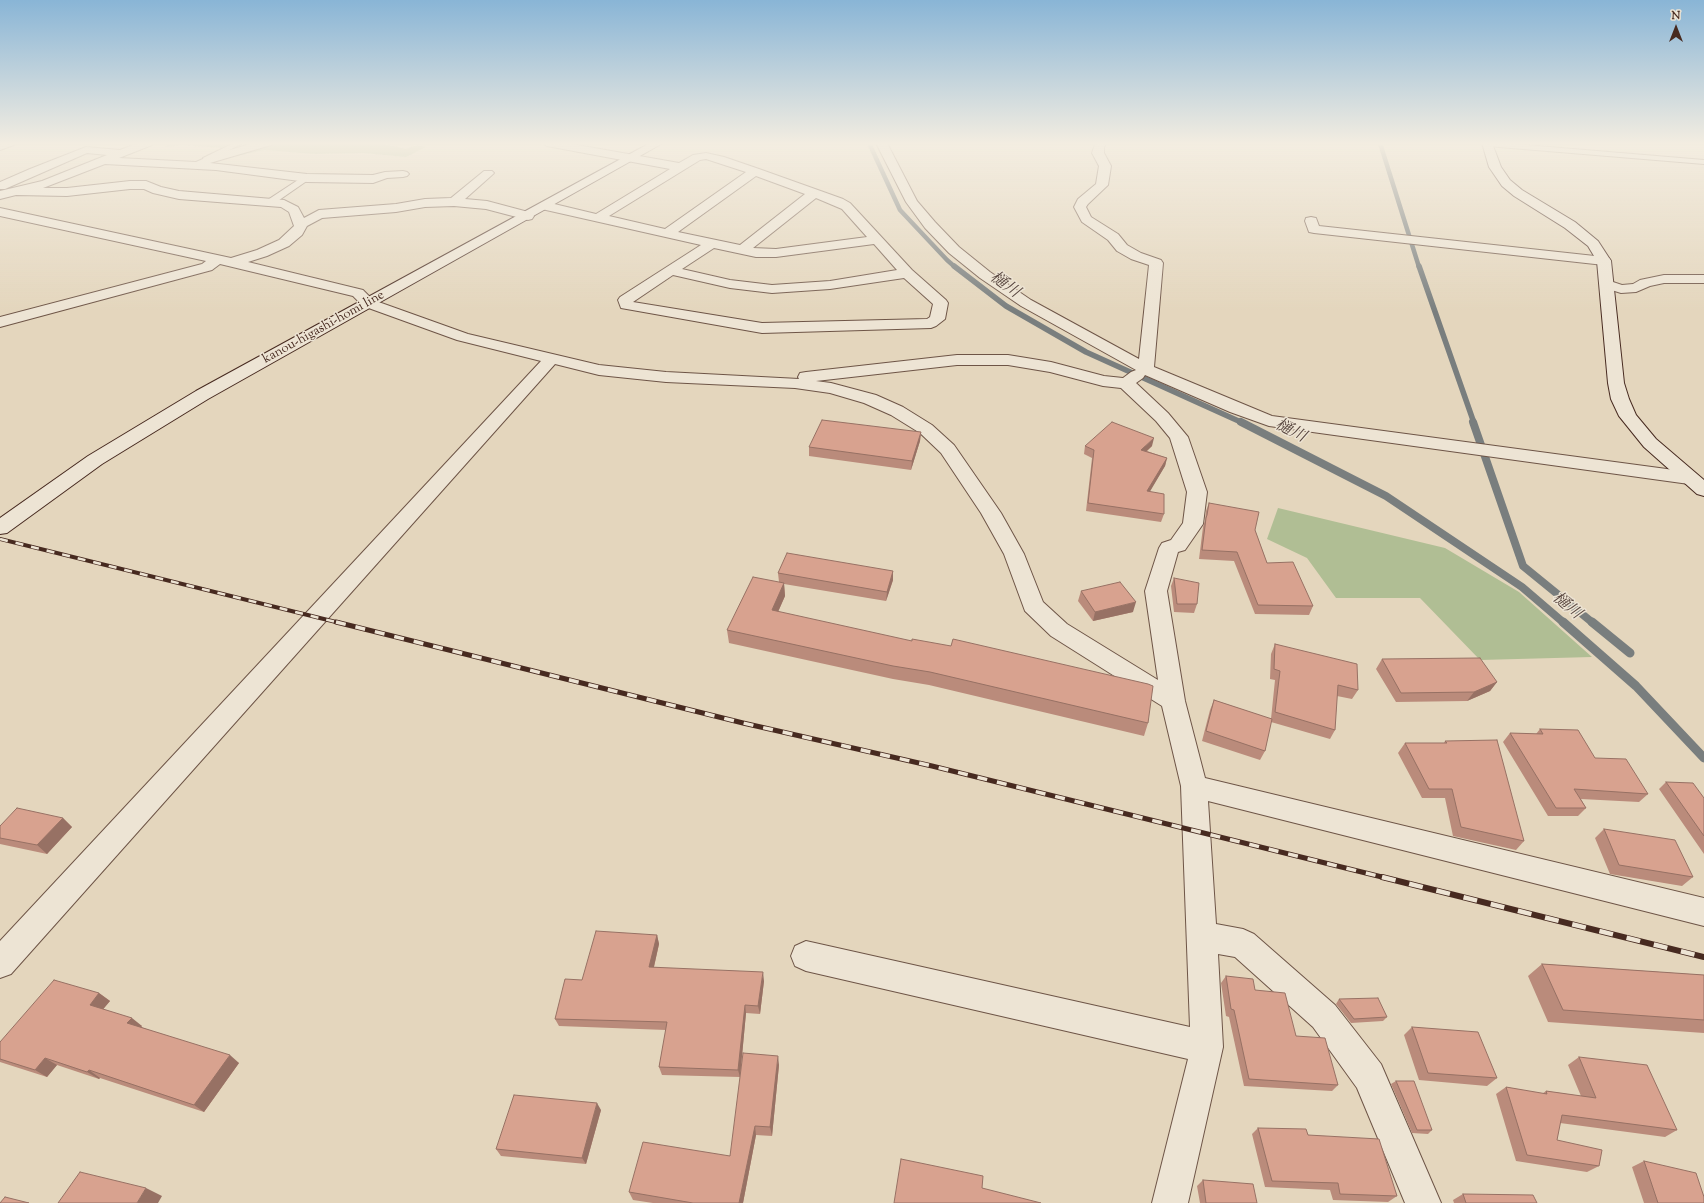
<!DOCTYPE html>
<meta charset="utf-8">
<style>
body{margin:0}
#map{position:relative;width:1704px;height:1203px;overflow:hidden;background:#e4d6bd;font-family:"Sorts Mill Goudy",serif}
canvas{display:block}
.north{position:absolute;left:1656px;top:8px;width:40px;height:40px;-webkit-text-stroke:3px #ede4d4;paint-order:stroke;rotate:0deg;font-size:11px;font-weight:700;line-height:16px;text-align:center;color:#472a20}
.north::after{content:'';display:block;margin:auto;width:14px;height:18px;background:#472a20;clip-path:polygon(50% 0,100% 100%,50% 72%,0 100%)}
</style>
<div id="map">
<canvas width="1704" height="1203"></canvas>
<div class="north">N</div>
</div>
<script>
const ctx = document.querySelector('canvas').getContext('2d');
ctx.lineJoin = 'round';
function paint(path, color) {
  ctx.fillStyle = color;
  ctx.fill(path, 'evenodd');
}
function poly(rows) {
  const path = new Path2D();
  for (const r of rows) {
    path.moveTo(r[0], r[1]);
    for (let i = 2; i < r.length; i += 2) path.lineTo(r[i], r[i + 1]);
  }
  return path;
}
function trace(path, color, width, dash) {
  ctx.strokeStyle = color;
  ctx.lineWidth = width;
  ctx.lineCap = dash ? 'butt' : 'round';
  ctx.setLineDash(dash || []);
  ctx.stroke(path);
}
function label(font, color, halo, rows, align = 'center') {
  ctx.font = font + ' "Sorts Mill Goudy","Noto Serif JP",serif';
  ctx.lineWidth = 3;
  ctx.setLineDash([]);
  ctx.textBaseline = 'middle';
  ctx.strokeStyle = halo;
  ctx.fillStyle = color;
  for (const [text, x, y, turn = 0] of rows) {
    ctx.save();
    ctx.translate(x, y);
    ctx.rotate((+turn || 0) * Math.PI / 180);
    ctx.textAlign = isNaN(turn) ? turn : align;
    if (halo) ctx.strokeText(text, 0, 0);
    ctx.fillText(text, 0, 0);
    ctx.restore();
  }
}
paint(poly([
 [170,143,231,143,221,148,182,145,165,147],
 [251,143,390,143,385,144,406,149,417,145,426,147,406,157,363,153,315,154,265,150,227,158,245,150,245,145],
 [1278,508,1445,548,1519,592,1592,657,1480,660,1420,598,1336,598,1307,558,1267,539]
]), '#b0be94');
trace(poly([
 [869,143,900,210,947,260,955,267],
 [1380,143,1419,267]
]), '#797e7e', 4.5);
trace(poly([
 [954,266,1006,306,1086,352,1243,423],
 [1419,266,1474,423]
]), '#797e7e', 5.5);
trace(poly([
 [1241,422,1386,496,1522,587,1564,623],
 [1473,422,1523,566,1593,623]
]), '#797e7e', 8);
trace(poly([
 [1563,622,1636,686,1704,758],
 [1592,622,1630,653]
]), '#797e7e', 9);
const lane = poly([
 [234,143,243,143,210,160,204,160,203,158,234,143],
 [1484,143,1502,143,1704,160,1704,164,1487,146,1485,145,1484,143],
 [304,176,310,176,311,178,272,205,266,205,266,201,304,176]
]);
const street = poly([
 [0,143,15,143,14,145,0,150,0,143],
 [138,143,153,143,152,145,119,158,196,162,212,155,254,143,272,143,271,145,210,163,307,174,373,175,385,172,403,171,407,172,409,174,407,176,403,177,387,178,373,183,307,182,216,170,105,164,43,188,67,188,130,181,146,181,161,187,179,191,284,200,298,207,304,218,319,210,396,204,425,199,451,198,484,171,492,171,494,173,492,175,465,199,487,201,532,213,534,216,532,219,528,220,486,209,454,206,425,207,396,212,322,218,307,226,302,235,289,246,267,256,248,262,363,290,373,300,468,334,599,365,666,372,799,379,798,377,800,373,806,372,957,355,1008,355,1051,362,1104,376,1123,378,1131,372,1136,370,1021,306,980,278,949,253,925,228,906,202,876,143,887,143,917,201,935,222,959,247,990,272,1031,300,1139,359,1149,265,1131,259,1117,251,1108,240,1082,222,1074,207,1078,199,1096,184,1099,166,1092,153,1094,147,1096,143,1107,143,1104,147,1104,153,1111,166,1108,185,1088,204,1086,207,1091,217,1118,234,1127,245,1141,253,1161,260,1163,263,1154,367,1272,416,1689,472,1696,474,1698,478,1696,482,1689,484,1269,426,1230,412,1145,375,1143,378,1136,383,1168,413,1188,437,1207,492,1203,524,1185,550,1178,552,1167,591,1185,701,1205,778,1704,898,1704,926,1208,801,1216,924,1243,929,1254,934,1335,1005,1381,1064,1441,1203,1405,1203,1357,1088,1313,1027,1235,957,1218,954,1223,1047,1188,1203,1152,1203,1188,1059,806,971,795,966,791,956,795,946,806,941,1190,1027,1181,786,1162,706,1051,636,1025,611,1004,554,981,513,941,453,920,433,891,415,864,403,830,393,795,388,666,382,599,375,555,364,11,974,0,978,0,941,541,361,457,340,363,306,353,296,220,264,212,270,0,327,0,317,202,264,206,261,0,216,0,208,231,258,257,250,279,240,294,226,289,212,281,207,179,199,153,193,144,189,130,189,67,196,16,195,0,199,0,191,42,181,107,155,87,153,5,189,0,189,0,182,30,169,86,147,120,150,138,143],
 [957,365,1008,365,1050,372,1103,386,1121,388,1156,421,1170,438,1187,492,1183,523,1171,540,1162,543,1159,548,1145,591,1158,680,1067,624,1043,602,1024,554,1001,513,954,445,932,425,903,407,876,395,831,383,816,381,957,365],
 [542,143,566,143,679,163,693,155,706,153,724,157,759,169,843,199,850,203,912,270,946,300,948,303,945,319,936,326,931,328,762,333,621,308,618,300,620,297,701,245,546,210,542,209,540,206,542,203,546,202,596,214,670,169,547,146,542,143],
 [706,159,746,172,665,229,609,216,700,160,706,159],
 [756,176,805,194,740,245,678,232,756,176],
 [816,198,842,209,867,237,776,249,753,248,816,198],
 [874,244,897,270,830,281,772,285,730,280,682,269,714,248,756,257,776,257,874,244],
 [673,275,730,288,772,293,830,289,904,278,933,304,930,317,927,319,762,323,633,302,673,275],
 [1311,217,1316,218,1319,226,1604,257,1609,258,1611,261,1609,264,1604,265,1314,233,1309,232,1305,221,1306,218,1311,217],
 [1664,275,1704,275,1704,283,1664,283,1650,286,1636,292,1621,293,1602,287,1600,284,1602,281,1607,280,1622,285,1633,284,1640,280,1664,275]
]);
const secondary = poly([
 [650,143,663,143,208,399,102,464,7,533,0,534,0,518,88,456,196,391,650,143],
 [1482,143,1492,143,1501,167,1510,180,1522,190,1575,222,1598,241,1611,261,1624,383,1629,399,1636,415,1656,439,1704,480,1704,496,1697,494,1644,447,1619,416,1611,399,1608,383,1597,261,1588,246,1565,228,1514,196,1502,186,1489,167,1482,143]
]);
trace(lane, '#6e5547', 2);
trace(street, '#6e5547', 2);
trace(secondary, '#472a20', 2);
paint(lane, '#ede4d4');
paint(street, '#ede4d4');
paint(secondary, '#ede4d4');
const railFar2 = poly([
 [0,539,340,623]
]);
const railFar1 = poly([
 [336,622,743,723,932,766,1386,878]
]);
const rail = poly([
 [1382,877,1704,957]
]);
trace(railFar2, '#472a20', 4);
trace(railFar1, '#472a20', 5);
trace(rail, '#472a20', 6);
trace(railFar2, '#ede4d4', 2.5, [8]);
trace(railFar1, '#ede4d4', 3.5, [10]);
trace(rail, '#ede4d4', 4.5, [14]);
paint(poly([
 [921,432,920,441,911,470,809,456,809,447],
 [1085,446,1152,446,1147,451,1167,458,1165,466,1149,492,1164,514,1161,522,1086,511,1092,458,1084,454],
 [1209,503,1255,530,1267,563,1313,606,1309,615,1255,614,1234,561,1199,559,1203,527,1205,520,1206,511],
 [893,571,893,580,886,601,784,584,785,596,778,612,1148,723,1144,736,929,685,893,679,729,643,727,630,779,582,778,573],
 [1174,578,1197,604,1194,613,1174,612,1171,586],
 [1081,591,1133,612,1093,621,1078,601],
 [1275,644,1358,690,1352,699,1337,696,1335,730,1330,739,1271,722,1265,751,1260,760,1202,741,1210,710,1214,700,1271,719,1275,680,1270,679,1271,654],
 [1382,659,1497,682,1490,691,1467,701,1396,702,1376,669],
 [1540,729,1595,758,1648,794,1639,802,1581,799,1586,808,1578,816,1548,816,1503,742,1510,733,1536,734],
 [1445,741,1524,841,1516,850,1453,836,1445,798,1422,798,1398,753,1405,743,1444,743],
 [1666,782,1704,798,1704,854,1659,789],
 [63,818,72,827,47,854,0,844,0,826],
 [1604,829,1693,877,1682,886,1610,874,1595,838],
 [657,935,659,944,654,967,764,981,760,1014,746,1013,740,1077,662,1075,659,1067,666,1030,559,1026,555,1019,582,980],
 [1542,964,1704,975,1704,1033,1548,1022,1528,976],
 [1226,976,1255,990,1338,1085,1332,1091,1244,1086,1229,1017,1226,1016,1221,983],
 [99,993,110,1001,103,1009,142,1026,141,1027,239,1063,204,1112,100,1078,99,1079,57,1065,47,1077,0,1062,0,1042],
 [1339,999,1387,1017,1383,1021,1351,1023,1336,1004],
 [1412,1027,1497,1078,1487,1086,1419,1080,1404,1035],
 [1579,1057,1677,1130,1665,1137,1560,1123,1557,1140,1599,1166,1587,1172,1516,1161,1496,1094,1506,1087,1542,1094,1546,1091,1581,1096,1568,1065],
 [779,1065,772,1136,756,1135,743,1203,653,1203,633,1200,629,1192,730,1156],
 [1396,1081,1432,1130,1428,1134,1412,1133,1391,1084],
 [601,1110,586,1164,501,1156,496,1149],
 [1258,1128,1308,1135,1397,1196,1388,1202,1333,1200,1330,1190,1265,1187,1252,1134],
 [1644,1161,1704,1203,1644,1203,1632,1167],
 [1203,1180,1257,1203,1200,1203,1197,1186],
 [1463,1194,1537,1203,1454,1203,1453,1200]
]), '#ba8b7b');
paint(poly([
 [921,432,920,441,911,470,912,461],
 [1154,438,1152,446,1139,458,1141,450],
 [1167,458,1165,466,1145,500,1147,491],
 [893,571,893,580,886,601,887,592],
 [784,583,785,596,773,623,772,610],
 [1136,602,1133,612,1093,621,1095,612],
 [1497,682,1490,691,1467,701,1474,692],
 [63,818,72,827,47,854,37,845],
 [657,935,659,944,652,975,649,967],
 [763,972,764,981,760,1014,758,1006],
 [99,993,110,1001,100,1013,90,1005],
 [745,1005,746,1013,740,1077,738,1070],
 [132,1018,142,1026,138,1031,127,1023],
 [230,1055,239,1063,204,1112,194,1105],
 [778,1056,779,1065,772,1136,770,1127],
 [45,1058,57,1065,47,1077,35,1070],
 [89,1070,100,1078,99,1079,87,1072],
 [597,1103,601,1110,586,1164,582,1158],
 [755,1126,756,1135,743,1203,739,1203],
 [146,1188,162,1196,158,1203,137,1203]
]), '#977164');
const building = poly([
 [822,420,921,432,912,461,809,447,822,420],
 [1112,422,1154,438,1141,450,1167,458,1147,491,1164,494,1164,514,1088,503,1094,450,1085,446,1112,422],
 [1209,503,1259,512,1255,530,1267,563,1293,562,1313,606,1258,605,1237,552,1202,550,1206,518,1207,515,1209,503],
 [787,553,893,571,887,592,778,573,787,553],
 [753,577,784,583,772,610,912,641,912,639,951,646,953,639,1148,684,1153,686,1148,723,930,672,893,666,727,630,753,577],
 [1174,578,1199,583,1197,604,1177,604,1174,578],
 [1120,582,1136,602,1095,612,1081,591,1120,582],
 [1275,644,1357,664,1358,690,1338,685,1335,730,1275,712,1280,671,1274,669,1275,644],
 [1480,658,1497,682,1474,692,1401,693,1382,659,1480,658],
 [1214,700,1272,719,1265,751,1206,731,1214,700],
 [1540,729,1578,730,1595,758,1626,759,1648,794,1574,789,1586,808,1556,808,1510,733,1543,734,1540,729],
 [1497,740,1524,841,1461,827,1452,789,1429,789,1405,743,1447,743,1445,741,1497,740],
 [1666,782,1693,783,1704,798,1704,836,1666,782],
 [17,808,63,818,37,845,0,838,0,826,17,808],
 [1604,829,1675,840,1693,877,1619,865,1604,829],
 [596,931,657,935,649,967,763,972,758,1006,745,1005,738,1070,659,1067,667,1022,555,1019,565,979,582,980,596,931],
 [1542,964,1704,975,1704,1020,1563,1010,1542,964],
 [1226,976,1253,979,1255,990,1285,993,1296,1036,1325,1038,1338,1085,1249,1079,1234,1010,1231,1009,1226,976],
 [54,980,99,993,90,1005,132,1018,127,1023,230,1055,194,1105,89,1070,87,1072,45,1058,35,1070,0,1059,0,1042,54,980],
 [1378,998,1387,1017,1354,1019,1339,999,1378,998],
 [1412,1027,1478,1032,1497,1078,1428,1073,1412,1027],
 [743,1053,778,1056,770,1127,755,1126,739,1203,693,1203,629,1192,643,1142,730,1156,743,1053],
 [1579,1057,1647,1065,1677,1130,1562,1115,1557,1140,1602,1150,1599,1166,1527,1155,1506,1087,1547,1094,1546,1091,1596,1098,1579,1057],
 [1396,1081,1414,1081,1432,1130,1417,1130,1396,1081],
 [514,1095,597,1103,582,1158,496,1149,514,1095],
 [1258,1128,1306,1129,1308,1135,1379,1139,1397,1196,1340,1194,1338,1183,1272,1181,1258,1128],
 [901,1159,983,1176,982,1188,1041,1203,894,1203,901,1159],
 [1644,1161,1696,1173,1704,1197,1704,1203,1658,1203,1644,1161],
 [80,1172,146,1188,137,1203,58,1203,80,1172],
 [1203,1180,1253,1184,1257,1203,1206,1203,1203,1180],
 [1463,1194,1533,1195,1537,1203,1466,1203,1463,1194],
 [5,1197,29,1203,0,1203,5,1197]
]);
paint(building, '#d8a28f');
trace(building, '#977164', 1);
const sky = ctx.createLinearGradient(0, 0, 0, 312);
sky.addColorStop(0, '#89b5d6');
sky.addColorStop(0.46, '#f3ede1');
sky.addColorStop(1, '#f3ede100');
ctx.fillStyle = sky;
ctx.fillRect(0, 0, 1704, 312);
label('13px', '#472a20', '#ede4d4', [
 ["kanou-higashi-homi line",324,328,-29]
]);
label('italic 16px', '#58463f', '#ede4d4', [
 ["樋川",1004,286,36],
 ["樋川",1290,432,27],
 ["樋川",1566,607,40]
]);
</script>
